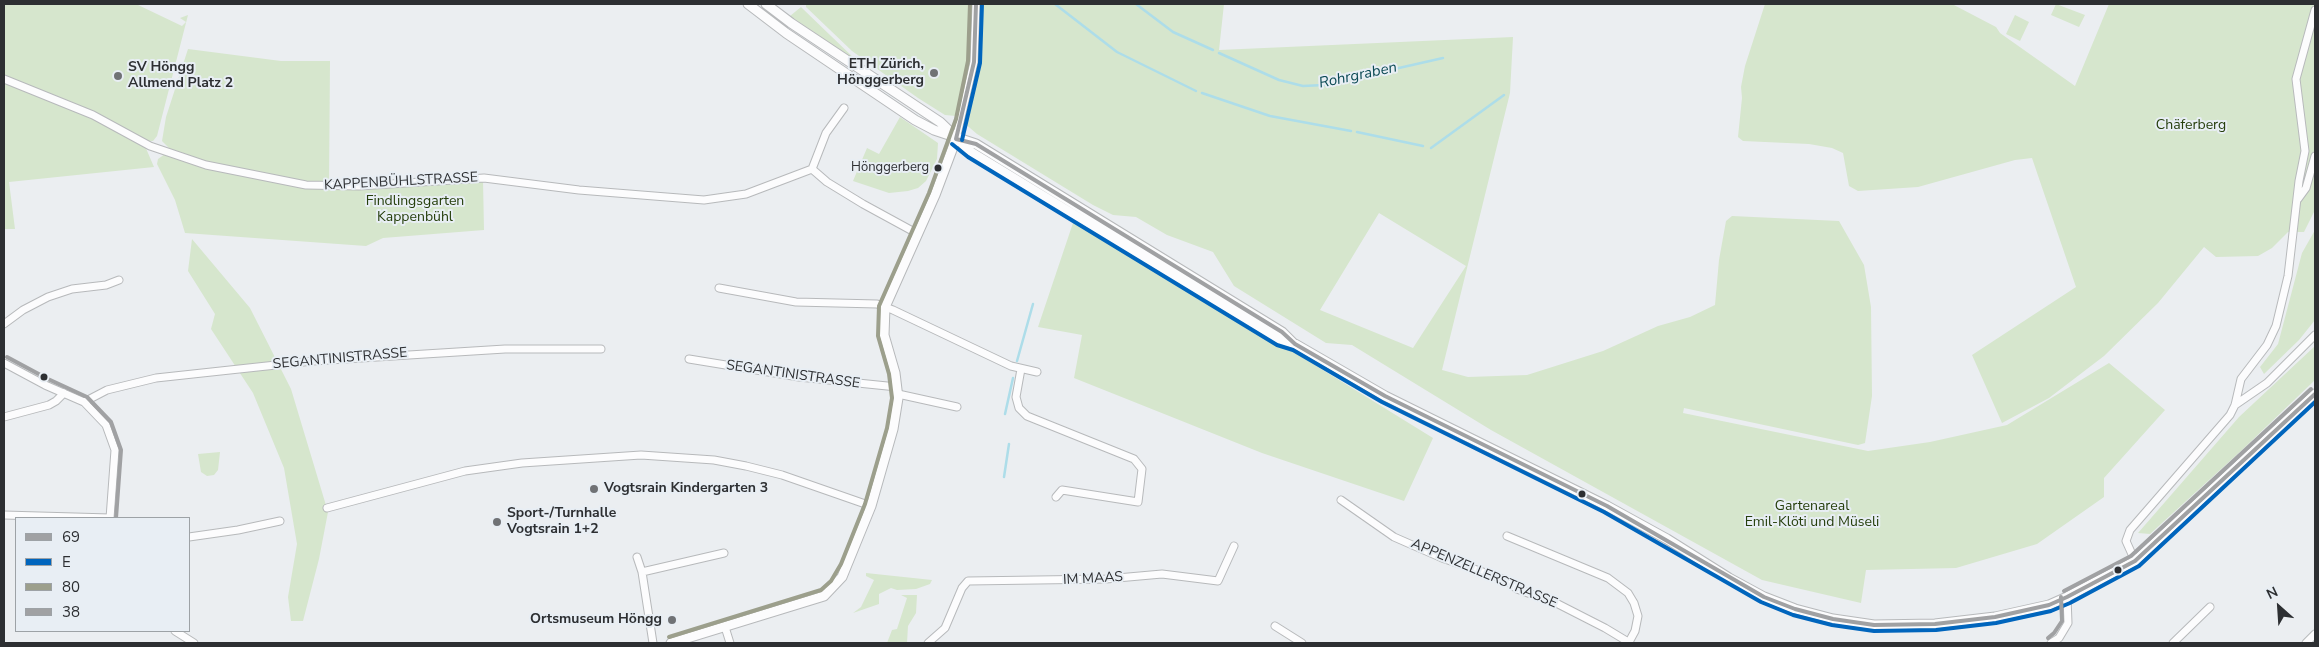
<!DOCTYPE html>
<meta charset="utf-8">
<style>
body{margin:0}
#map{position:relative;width:2319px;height:647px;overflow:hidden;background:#ebeef1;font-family:"Nunito Sans",sans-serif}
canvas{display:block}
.frame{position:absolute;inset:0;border:5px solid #2d2f32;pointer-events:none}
.legend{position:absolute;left:15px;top:517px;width:175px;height:115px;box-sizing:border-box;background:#e8eef4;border:1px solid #9da2a6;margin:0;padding:6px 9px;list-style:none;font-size:15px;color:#2d2f32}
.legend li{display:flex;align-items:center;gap:10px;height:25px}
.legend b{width:25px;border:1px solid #9da2a6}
.north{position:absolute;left:2254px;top:582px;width:50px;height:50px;-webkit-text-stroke:4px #e8eef4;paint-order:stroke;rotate:334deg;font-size:14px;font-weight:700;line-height:20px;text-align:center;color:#2d2f32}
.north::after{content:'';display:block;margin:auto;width:18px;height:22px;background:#2d2f32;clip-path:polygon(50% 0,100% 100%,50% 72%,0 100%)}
</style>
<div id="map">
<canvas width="2319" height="647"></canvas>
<div class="frame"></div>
<ul class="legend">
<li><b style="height:6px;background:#a0a1a3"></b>69</li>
<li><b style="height:6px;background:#0065bd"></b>E</li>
<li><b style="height:6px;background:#9c9f8c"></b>80</li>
<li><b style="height:6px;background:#a0a1a3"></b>38</li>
</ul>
<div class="north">N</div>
</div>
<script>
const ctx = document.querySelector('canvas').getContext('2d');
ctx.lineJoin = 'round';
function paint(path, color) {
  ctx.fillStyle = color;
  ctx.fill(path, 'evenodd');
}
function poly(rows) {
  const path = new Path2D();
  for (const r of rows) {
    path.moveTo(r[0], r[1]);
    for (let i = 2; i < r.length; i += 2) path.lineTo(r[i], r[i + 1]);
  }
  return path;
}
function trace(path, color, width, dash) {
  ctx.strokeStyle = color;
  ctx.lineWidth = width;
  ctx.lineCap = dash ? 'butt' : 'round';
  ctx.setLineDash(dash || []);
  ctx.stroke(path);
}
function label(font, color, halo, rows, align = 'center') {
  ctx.font = font + ' "Nunito Sans",sans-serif';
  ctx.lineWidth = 4;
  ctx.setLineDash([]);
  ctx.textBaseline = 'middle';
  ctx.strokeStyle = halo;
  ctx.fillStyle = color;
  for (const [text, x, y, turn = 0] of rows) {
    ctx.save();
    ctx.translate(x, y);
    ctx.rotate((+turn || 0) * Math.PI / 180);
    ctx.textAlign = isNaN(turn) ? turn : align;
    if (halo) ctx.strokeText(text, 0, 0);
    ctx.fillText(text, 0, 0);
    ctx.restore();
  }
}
paint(poly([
 [4,4,136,4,182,26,186,22,180,18,188,15,157,136,153,141,147,141,93,112,4,76],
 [806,4,1224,4,1219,50,1513,37,1510,93,1442,370,1468,377,1527,375,1603,351,1658,326,1690,317,1715,305,1719,260,1726,221,1732,216,1839,221,1864,265,1871,307,1872,396,1865,443,1858,445,1684,408,1683,413,1868,451,1930,442,2007,425,2109,363,2165,410,2104,478,2104,497,2037,544,1956,568,1866,570,1861,603,1762,580,1491,430,1352,345,1326,343,1234,286,1213,252,1167,235,1136,217,1113,215,1093,205,977,134,956,116,945,115,918,98,852,51,806,7],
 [1379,213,1466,266,1413,348,1320,310],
 [1765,4,1952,4,1996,27,2000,33,2075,86,2109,4,2315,4,2315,210,2304,232,2288,232,2272,248,2258,256,2216,257,2204,247,2158,303,2104,356,2049,398,2002,423,1972,355,2076,287,2032,158,2015,160,1918,187,1858,191,1849,186,1843,153,1832,148,1809,144,1743,141,1738,137,1742,98,1741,87,1745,66],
 [2056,4,2085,15,2079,27,2051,15],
 [801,7,803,9,858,62,790,16],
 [2015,15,2029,22,2020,41,2006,34],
 [188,49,281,61,330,61,329,185,271,176,212,164,173,152,162,141,166,117],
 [4,80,73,107,145,146,154,167,9,182,15,229,4,229],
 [900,117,938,143,937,159,926,181,918,188,908,191,889,193,853,181,867,148,879,154],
 [165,154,223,172,306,188,331,190,483,180,484,230,383,238,366,246,185,233,175,200,157,164,158,159],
 [1075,217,1433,438,1404,501,1262,453,1074,378,1082,335,1038,327],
 [2315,230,2315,320,2299,340,2264,374,2260,367,2278,344,2302,253],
 [192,239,250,308,291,389,328,512,319,559,303,621,291,621,288,597,297,544,284,468,253,393,211,329,215,314,188,271],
 [2315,346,2315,380,2242,450,2150,534,2138,533,2239,417],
 [220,452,218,470,214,475,207,476,201,472,198,454],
 [866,573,932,580,930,584,916,589,897,590,891,588,879,594,879,604,853,613,861,607,874,580,866,576],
 [901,595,917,595,916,613,908,626,907,643,887,643,892,630,897,629,907,598]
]), '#d6e6cd');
trace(poly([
 [1055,4,1117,52,1196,91],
 [1136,4,1173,32,1213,50],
 [1219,53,1279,80,1303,86,1324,85,1443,58],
 [1202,93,1270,116,1351,131],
 [1357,132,1423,146],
 [1431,148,1504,95],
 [1017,361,1033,304],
 [1005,414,1013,378],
 [1004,477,1009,444]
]), '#addde9', 2.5);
const minor = poly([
 [4,79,93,115,150,146,206,165,306,185,359,186,484,178,579,190,704,200,746,194,812,169],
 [956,139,974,62,976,4],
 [812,169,827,182,863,204,918,234],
 [812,169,826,133,844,108],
 [2298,199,2306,188,2315,156],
 [719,288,796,302,877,304,893,310,1011,366,1037,372],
 [4,324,23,310,48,297,72,289,106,285,119,280],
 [689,359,799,377,897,387],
 [4,363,45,385,84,402,106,425,115,450,110,518],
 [1021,369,1016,397,1019,408,1027,416,1134,459,1142,469,1138,502,1062,490,1056,497],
 [898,394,957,407],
 [84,402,107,390,156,378,313,361,505,349,601,349],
 [2235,405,2267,383,2315,335],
 [4,417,49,405,56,401,64,393],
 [1341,500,1394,537,1442,558,1506,580,1517,589,1558,604,1605,628,1630,643],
 [327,508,465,471,522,463,641,455,714,460,746,466,782,475,871,506],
 [4,515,110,518],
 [1507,536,1608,578,1628,593,1634,603,1638,616,1635,631,1629,642],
 [189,537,238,530,280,521],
 [637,557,642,572,653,643],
 [2135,561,2126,541,2130,530,2230,415,2235,405,2241,379,2267,345,2276,326,2288,276,2299,181,2305,151,2296,79,2315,10],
 [642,572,724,553],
 [1275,626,1302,643],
 [725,627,730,643],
 [175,631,194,643],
 [928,643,945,628,962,588,968,581,1106,579,1162,574,1218,581,1234,546],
 [2051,643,2059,638,2068,623,2067,597],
 [2173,643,2210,607],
 [2306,643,2315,634]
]);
const tertiary = poly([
 [748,4,786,33,915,120,934,130,976,144,1282,332,1294,344],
 [766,4,791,23,940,122,971,152,1280,340,1295,344,1385,396,1607,506,1667,539,1729,578,1764,597,1795,609,1833,619,1874,625,1935,624,1995,617,2049,605,2067,597,2135,561,2315,394],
 [671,643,824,596,842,577,871,506,893,429,898,398,895,373,884,335,885,307,935,195,956,139]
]);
trace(minor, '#b7b9bb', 9);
trace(tertiary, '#b7b9bb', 11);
trace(minor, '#fcfcfd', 7);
trace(tertiary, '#fcfcfd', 9);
trace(poly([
 [956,139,976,144,1282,332,1295,344,1385,396,1607,506,1764,597,1795,609,1833,619,1874,625,1935,624,1995,617,2049,605,2067,597,2135,561,2315,394],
 [956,139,974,62,976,4]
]), '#a0a1a3', 4);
trace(poly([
 [962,140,980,63,982,4],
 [952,144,968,157,1277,345,1293,350,1382,402,1604,512,1761,602,1793,615,1832,625,1874,631,1936,630,1996,623,2051,611,2070,603,2139,566,2315,402]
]), '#0065bd', 4);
trace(poly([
 [669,637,821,590,831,581,841,564,865,504,887,428,892,398,889,374,878,336,879,306,929,193,956,119,968,61,970,4]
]), '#9c9f8c', 4);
trace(poly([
 [7,357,48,379,87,397,111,422,121,450,116,518],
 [2064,591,2131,556,2311,389],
 [2048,638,2054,633,2062,621,2061,597]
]), '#a0a1a3', 4);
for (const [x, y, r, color] of [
 [934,73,5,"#707275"],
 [118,76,5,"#707275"],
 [938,168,4.5,"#2d2f32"],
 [44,377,4.5,"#2d2f32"],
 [594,489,5,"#707275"],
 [1582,494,4.5,"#2d2f32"],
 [497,522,5,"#707275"],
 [2118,570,4.5,"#2d2f32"],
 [672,620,5,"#707275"]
]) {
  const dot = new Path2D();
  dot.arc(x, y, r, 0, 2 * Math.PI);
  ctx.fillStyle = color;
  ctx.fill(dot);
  trace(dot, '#e8eef4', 2);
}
label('13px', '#2d2f32', '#e8eef4', [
 ["Hönggerberg",929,168]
], 'right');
label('bold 14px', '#2d2f32', '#e8eef4', [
 ["ETH Zürich,",924,65,"right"],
 ["Hönggerberg",924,81,"right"],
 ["SV Höngg",128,68],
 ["Allmend Platz 2",128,84],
 ["Vogtsrain Kindergarten 3",604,489],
 ["Sport-/Turnhalle",507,514],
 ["Vogtsrain 1+2",507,530],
 ["Ortsmuseum Höngg",662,620,"right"]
], 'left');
label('14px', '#263f0c', '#e8eef4', [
 ["Chäferberg",2191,126],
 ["Findlingsgarten",415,202],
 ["Kappenbühl",415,218],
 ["Gartenareal",1812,507],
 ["Emil-Klöti und Müseli",1812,523]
]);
label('14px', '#2d2f32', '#e8eef4', [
 ["KAPPENBÜHLSTRASSE",401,182,-3],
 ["SEGANTINISTRASSE",340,359,-5],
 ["SEGANTINISTRASSE",793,375,8],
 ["APPENZELLERSTRASSE",1484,574,23],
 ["IM MAAS",1093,579,-3]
]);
label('italic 15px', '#0c4a54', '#e8eef4', [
 ["Rohrgraben",1358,76,-12]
]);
</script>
